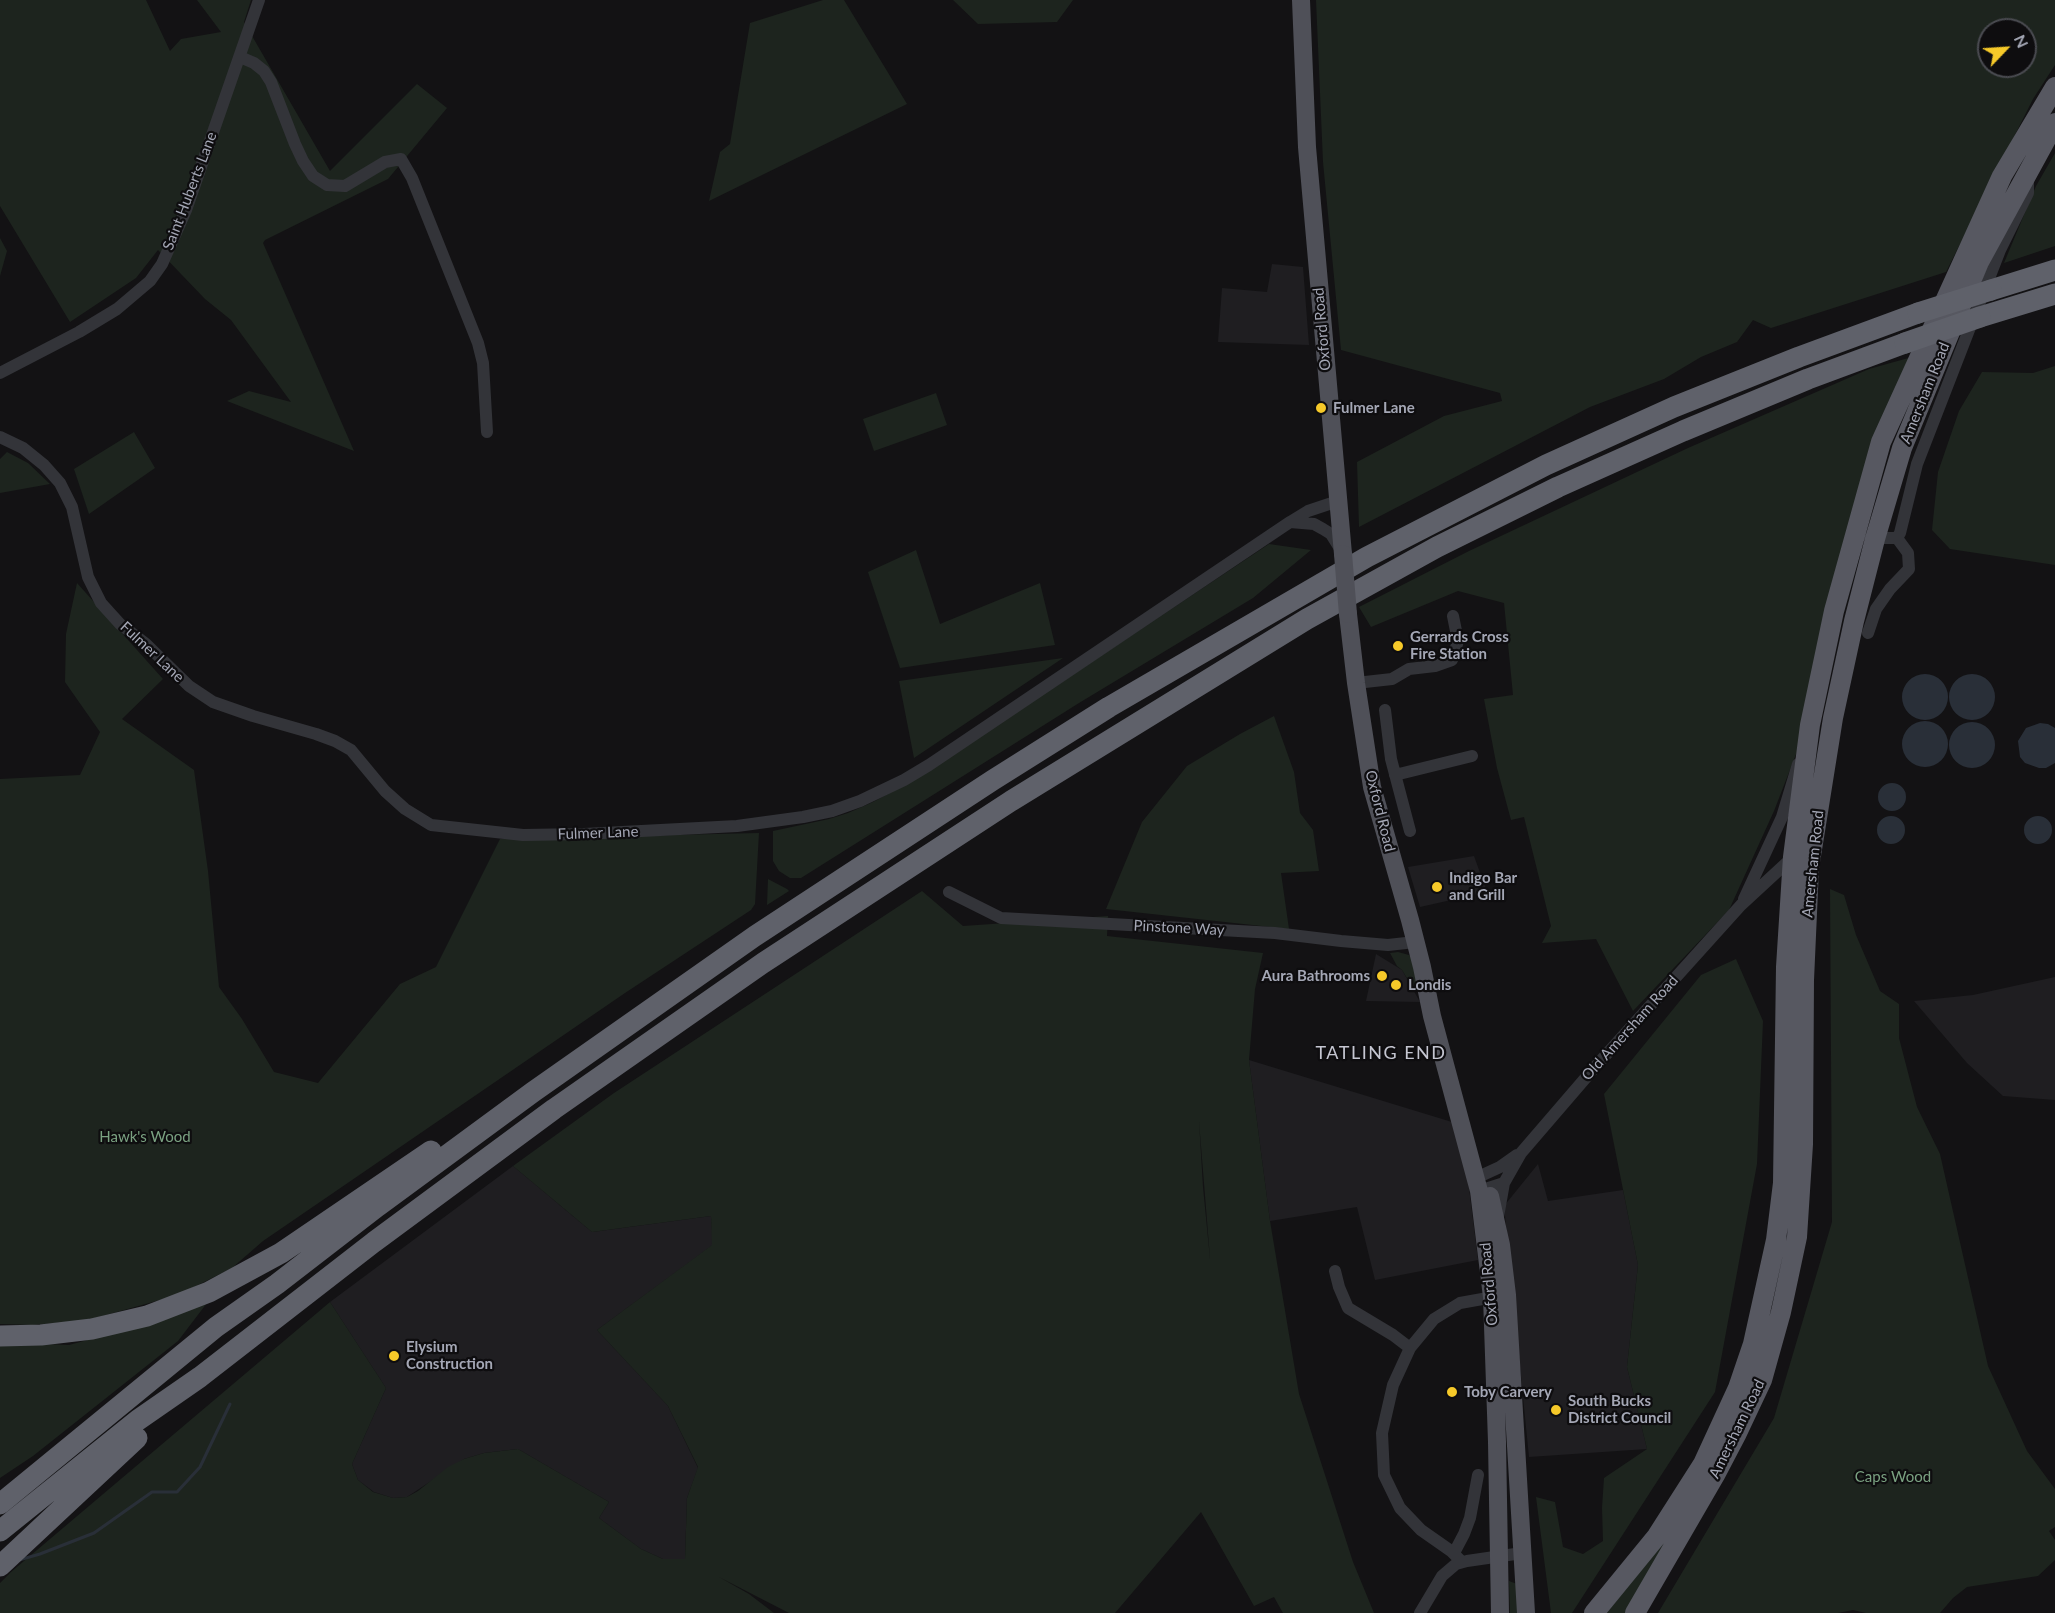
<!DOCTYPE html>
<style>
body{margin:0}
#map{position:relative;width:2055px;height:1613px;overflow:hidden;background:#131214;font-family:Lato,sans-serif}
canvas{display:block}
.north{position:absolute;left:1977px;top:18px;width:60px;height:60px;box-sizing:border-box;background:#0e0d0f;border:2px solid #4a4b51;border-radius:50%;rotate:65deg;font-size:16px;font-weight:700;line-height:24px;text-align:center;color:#a4a7b5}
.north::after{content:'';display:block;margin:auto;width:21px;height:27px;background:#f6c929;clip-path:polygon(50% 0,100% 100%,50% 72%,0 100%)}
</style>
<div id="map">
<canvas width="2055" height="1613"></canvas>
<div class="north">N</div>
</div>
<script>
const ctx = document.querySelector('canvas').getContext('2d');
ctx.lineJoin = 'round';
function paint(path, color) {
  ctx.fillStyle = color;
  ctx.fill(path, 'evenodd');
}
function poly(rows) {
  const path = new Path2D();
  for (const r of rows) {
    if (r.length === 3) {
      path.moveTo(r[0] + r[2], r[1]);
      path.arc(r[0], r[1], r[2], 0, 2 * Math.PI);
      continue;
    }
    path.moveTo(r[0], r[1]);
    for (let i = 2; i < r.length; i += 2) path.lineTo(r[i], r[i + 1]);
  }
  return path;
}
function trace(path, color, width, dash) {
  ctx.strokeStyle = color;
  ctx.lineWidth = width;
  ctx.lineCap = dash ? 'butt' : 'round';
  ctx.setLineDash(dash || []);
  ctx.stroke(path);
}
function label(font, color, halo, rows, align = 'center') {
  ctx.font = font + ' Lato,sans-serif';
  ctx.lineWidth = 4.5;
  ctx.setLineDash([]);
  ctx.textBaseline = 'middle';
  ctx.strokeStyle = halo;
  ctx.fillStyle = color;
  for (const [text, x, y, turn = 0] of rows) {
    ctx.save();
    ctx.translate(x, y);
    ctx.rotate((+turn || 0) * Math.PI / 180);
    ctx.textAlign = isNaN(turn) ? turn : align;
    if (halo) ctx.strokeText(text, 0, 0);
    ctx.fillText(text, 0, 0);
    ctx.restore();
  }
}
paint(poly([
 [1272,264,1303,267,1309,345,1218,342,1222,288,1267,292],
 [1474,856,1487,892,1420,907,1408,867],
 [1376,954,1402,970,1420,1002,1366,1001],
 [2055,977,2055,1100,2003,1096,1967,1063,1914,1001,1973,995],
 [1249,1060,1452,1122,1468,1180,1478,1260,1375,1280,1357,1207,1270,1221],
 [1538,1164,1548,1201,1623,1190,1638,1265,1627,1367,1647,1449,1529,1457,1504,1206],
 [513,1166,592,1232,711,1216,713,1245,597,1330,668,1406,698,1468,687,1498,685,1559,663,1559,641,1549,599,1518,609,1502,518,1449,484,1453,464,1459,407,1497,393,1498,374,1492,358,1480,352,1464,386,1388,330,1302]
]), '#1f1e21');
paint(poly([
 [0,0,146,0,170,51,181,39,221,32,197,0,251,0,244,22,330,171,417,84,447,108,388,179,265,240,263,243,354,451,227,401,249,391,291,402,231,320,205,299,158,250,136,278,70,322,0,206],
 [823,0,844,0,907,104,709,201,720,152,730,144,750,23],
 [953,0,1073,0,1057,22,978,24],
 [1316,0,2055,0,2055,65,2033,99,1946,272,1771,328,1753,320,1737,342,1701,357,1664,379,1590,407,1359,527,1357,462,1444,416,1502,401,1500,393,1341,350,1323,162],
 [1989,30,2025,30,2025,66,1989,66],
 [2055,153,2055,246,2004,263,2036,186],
 [0,238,7,251,0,276],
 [1912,357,1800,744,1774,811,1729,910,1633,1011,1596,939,1542,943,1551,926,1524,817,1511,820,1497,768,1484,699,1513,695,1504,603,1458,591,1371,627,1359,607,1469,551,1688,448,1869,369],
 [2055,366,2055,565,1950,549,1932,530,1938,472,1959,411,1982,372,2033,373],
 [936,393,947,425,874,451,863,419],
 [134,432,155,468,89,514,74,469],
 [7,452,28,463,50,484,0,493,0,459],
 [1269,544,1311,550,1253,598,1079,703,801,878,790,878,779,871,773,861,773,831,829,819,848,813,873,802,922,775],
 [916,550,940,624,1040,583,1055,645,900,668,868,572],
 [77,583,163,679,122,719,194,770,208,871,219,987,242,1019,274,1072,318,1083,400,984,436,967,500,839,759,833,755,904,751,910,625,993,263,1241,232,1268,178,1295,88,1320,33,1325,0,1324,0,779,80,775,100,732,65,682,66,634],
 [1063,658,914,758,899,681],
 [1274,716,1294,772,1300,813,1313,830,1319,871,1281,873,1289,929,1106,909,1142,822,1187,766,1240,734],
 [768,879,787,889,789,891,767,905],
 [1830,889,1844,895,1856,935,1880,991,1899,1004,1899,1038,1917,1107,1940,1154,1988,1366,2027,1451,2055,1489,2055,1527,2049,1531,2055,1540,2055,1560,2038,1576,1967,1587,1953,1598,1940,1613,1866,1613,1853,1610,1838,1613,1658,1613,1774,1418,1832,1222],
 [922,891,963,926,1108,916,1107,936,1263,953,1255,989,1249,1060,1270,1221,1299,1394,1353,1562,1374,1613,1283,1613,1274,1597,1254,1606,1201,1512,1115,1613,789,1613,719,1577,749,1594,774,1613,0,1613,0,1583,11,1572,330,1302,386,1388,352,1464,358,1480,373,1492,393,1498,407,1497,418,1491,448,1467,464,1459,484,1453,518,1449,609,1502,599,1518,641,1549,663,1559,685,1559,687,1498,698,1467,668,1406,597,1330,712,1245,711,1216,592,1232,513,1166,614,1093],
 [1199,1121,1210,1258,1210,1259,1203,1187],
 [1398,952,1409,955,1412,958,1420,987,1413,988,1402,970,1397,966,1390,953],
 [1736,959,1763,1021,1757,1164,1715,1392,1572,1613,1551,1613,1536,1497,1555,1502,1563,1547,1583,1554,1603,1541,1602,1508,1604,1478,1647,1449,1627,1367,1638,1265,1604,1094,1701,975],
 [207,1303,178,1341,33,1456,0,1478,0,1342,69,1345,165,1319],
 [1675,1525,1628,1613,1607,1613],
 [1509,1581,1517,1584,1519,1613,1510,1613]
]), '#1d241e');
paint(poly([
 [1925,697,23],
 [1972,697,23],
 [1925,744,23],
 [1972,745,23],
 [2040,723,2048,724,2055,728,2055,763,2046,768,2039,768,2025,763,2020,757,2018,741,2026,728],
 [1892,797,14],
 [1891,830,14],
 [2038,830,14]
]), '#292f38');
trace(poly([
 [19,1560,40,1554,94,1533,152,1492,177,1492,200,1467,230,1404]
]), '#292f38', 3);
trace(poly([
 [240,57,254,63,264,71,271,82,295,144,303,161,313,176,327,185,345,186,385,162,401,159,412,178,478,343,483,363,487,432],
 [0,373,79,332,117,309,150,281,162,264,186,210,259,0],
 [0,437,23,448,44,465,60,483,72,507,88,577,101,603,120,624,146,644,189,686,213,702,253,716,316,734,335,741,351,750,385,791,405,809,431,825,523,835,584,834,737,826,803,817,832,811,860,801,904,780,929,765,1290,522,1308,511,1338,501],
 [1290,522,1314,524,1323,529,1331,534,1341,550],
 [1897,538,1900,533,1917,464,2000,250,2028,193,2028,177],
 [1868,633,1876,609,1890,589,1909,569,1908,553,1897,538,1870,538],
 [1356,683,1392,679,1409,669,1435,666,1452,660,1458,641,1453,616],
 [1385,710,1391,759,1410,831],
 [1395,775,1472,756],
 [949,892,1001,918,1275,933,1341,941,1388,945,1415,942],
 [1744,899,1782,817,1798,764],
 [1476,1178,1500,1167,1517,1155],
 [1479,1191,1504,1183,1521,1153,1595,1067,1741,905,1793,857],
 [1498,1217,1504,1183],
 [1335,1271,1339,1287,1348,1308,1393,1335,1410,1348],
 [1454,1553,1464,1534,1470,1518,1478,1475],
 [1462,1562,1451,1551,1421,1530,1400,1508,1384,1475,1382,1433,1393,1385,1410,1348,1434,1319,1460,1303,1499,1296],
 [1420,1613,1442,1576,1456,1564,1467,1561,1522,1553]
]), '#333439', 12);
trace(poly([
 [1301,0,1307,147,1343,554],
 [1348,614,1356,683,1372,787,1410,920,1422,967,1432,1016,1479,1191,1492,1297,1497,1442,1500,1613],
 [1490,1196,1501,1245,1507,1295,1526,1613]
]), '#4f5058', 18);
trace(poly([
 [1594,1613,1657,1536,1703,1464,1738,1388,1753,1344,1776,1240,1783,1183,1786,967,1793,857,1810,725,1834,611,1881,442,2002,176,2055,87],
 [1635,1613,1715,1475,1737,1433,1762,1380,1781,1312,1797,1237,1803,1144,1804,980,1809,868,1833,718,1854,621,1875,539,1902,448,1979,262,2055,123]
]), '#575861', 20);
trace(poly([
 [1991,290,2055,270],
 [1980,317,2055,294],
 [0,1336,41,1335,92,1329,147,1316,209,1292,281,1253,431,1151],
 [0,1504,216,1327,277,1284,378,1206,533,1092,755,936,993,780,1109,707,1367,557,1546,465,1674,407,1799,357,1918,313],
 [0,1531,138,1420,200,1377,374,1242,554,1109,763,963,1011,801,1307,619,1437,547,1558,487,1683,431,1808,379,1905,343],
 [0,1566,137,1438]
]), '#5f616a', 21);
trace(poly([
 [1343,554,1348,614]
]), '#4f5058', 18);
trace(poly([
 [1918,313,1991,290],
 [1905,343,1980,317]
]), '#5f616a', 21);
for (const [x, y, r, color] of [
 [1321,408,6,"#f6c929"],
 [1398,646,6,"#f6c929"],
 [1437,887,6,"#f6c929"],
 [1382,976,6,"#f6c929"],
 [1396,985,6,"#f6c929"],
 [394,1356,6,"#f6c929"],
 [1452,1392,6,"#f6c929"],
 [1556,1410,6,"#f6c929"]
]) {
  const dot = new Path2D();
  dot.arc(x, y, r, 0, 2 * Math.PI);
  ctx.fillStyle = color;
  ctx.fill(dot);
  trace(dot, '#0e0d0f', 2);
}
label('15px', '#a4a7b5', '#0e0d0f', [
 ["Saint Huberts Lane",190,191,-69],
 ["Oxford Road",1322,329,-95],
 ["Amersham Road",1925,393,-68],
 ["Fulmer Lane",152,652,43],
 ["Oxford Road",1380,811,76],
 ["Fulmer Lane",598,833,-2],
 ["Amersham Road",1813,864,-84],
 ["Pinstone Way",1179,928,3],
 ["Old Amersham Road",1630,1028,-48],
 ["Oxford Road",1489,1284,-95],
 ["Amersham Road",1737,1429,-64]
]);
label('bold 15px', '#a4a7b5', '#0e0d0f', [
 ["Fulmer Lane",1333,408],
 ["Gerrards Cross",1410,637],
 ["Fire Station",1410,654],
 ["Indigo Bar",1449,878],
 ["and Grill",1449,895],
 ["Aura Bathrooms",1370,976,"right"],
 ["Londis",1408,985],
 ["Elysium",406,1347],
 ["Construction",406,1364],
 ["Toby Carvery",1464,1392],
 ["South Bucks",1568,1401],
 ["District Council",1568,1418]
], 'left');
label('15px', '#7aa181', '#0e0d0f', [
 ["Hawk's Wood",145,1137],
 ["Caps Wood",1893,1477]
]);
ctx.letterSpacing = '1.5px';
label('18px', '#c5c6d1', '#0e0d0f', [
 ["TATLING END",1381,1053]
]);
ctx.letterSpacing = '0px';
</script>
